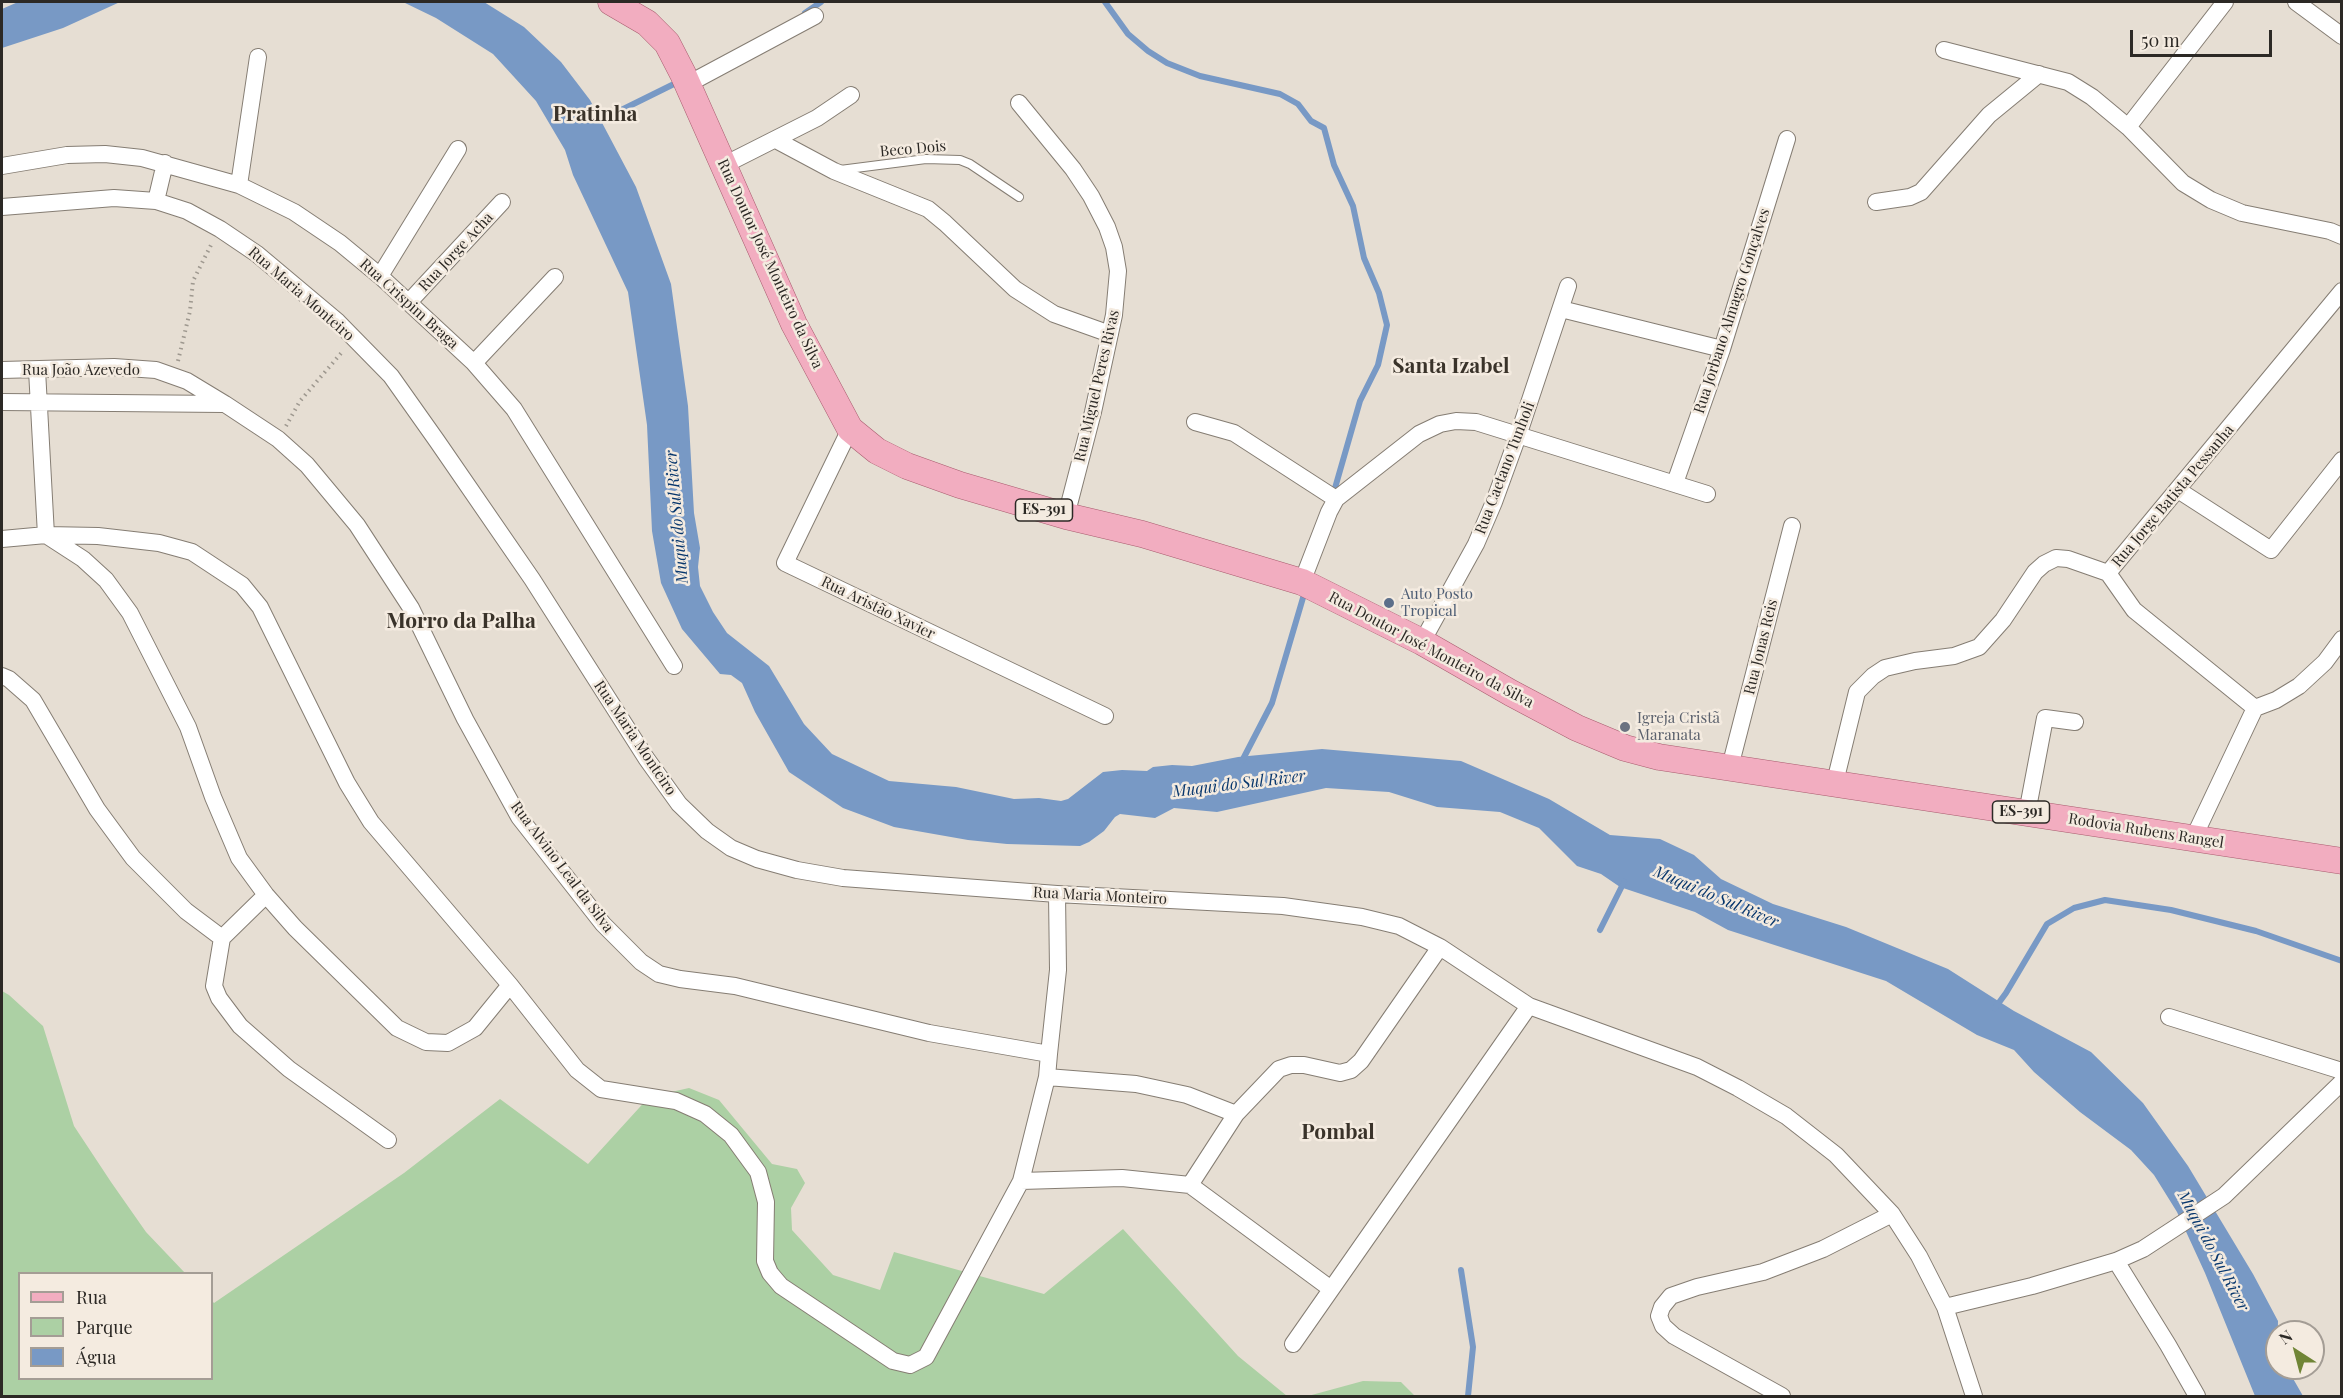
<!DOCTYPE html>
<meta charset="utf-8">
<style>
body{margin:0}
#map{position:relative;width:2343px;height:1398px;overflow:hidden;background:#e6ded3;font-family:"Playfair Display",serif}
canvas{display:block}
.frame{position:absolute;inset:0;border:3px solid #2c2925;pointer-events:none}
.legend{position:absolute;left:18px;top:1272px;width:195px;height:108px;box-sizing:border-box;background:#f4ebe0;border:2px solid #a49d95;margin:0;padding:8px 10px;list-style:none;font-size:18px;color:#2c2925}
.legend li{display:flex;align-items:center;gap:12px;height:30px}
.legend b{width:30px;border:2px solid #a49d95}
.north{position:absolute;left:2265px;top:1320px;width:60px;height:60px;box-sizing:border-box;background:#f4ebe0;border:2px solid #a49d95;border-radius:50%;rotate:324deg;font-size:16px;font-weight:700;line-height:24px;text-align:center;color:#2c2925}
.north::after{content:'';display:block;margin:auto;width:21px;height:27px;background:#708536;clip-path:polygon(50% 0,100% 100%,50% 72%,0 100%)}
.scale{position:absolute;left:2130px;top:30px;width:142px;height:27px;box-sizing:border-box;border:3px solid #2c2925;border-top:0;padding-left:8px;font-size:18px;line-height:21px;white-space:nowrap;color:#2c2925;-webkit-text-stroke:4px #f4ebe0;paint-order:stroke}
</style>
<div id="map">
<canvas width="2343" height="1398"></canvas>
<div class="frame"></div>
<ul class="legend">
<li><b style="height:8px;background:#f2adc0"></b>Rua</li>
<li><b style="height:16px;background:#acd0a4"></b>Parque</li>
<li><b style="height:16px;background:#7899c5"></b>Água</li>
</ul>
<div class="north">N</div>
<div class="scale">50 m</div>
</div>
<script>
const ctx = document.querySelector('canvas').getContext('2d');
ctx.lineJoin = 'round';
function paint(path, color) {
  ctx.fillStyle = color;
  ctx.fill(path, 'evenodd');
}
function poly(rows) {
  const path = new Path2D();
  for (const r of rows) {
    path.moveTo(r[0], r[1]);
    for (let i = 2; i < r.length; i += 2) path.lineTo(r[i], r[i + 1]);
  }
  return path;
}
function trace(path, color, width, dash) {
  ctx.strokeStyle = color;
  ctx.lineWidth = width;
  ctx.lineCap = dash ? 'butt' : 'round';
  ctx.setLineDash(dash || []);
  ctx.stroke(path);
}
function label(font, color, halo, rows, align = 'center') {
  ctx.font = font + ' "Playfair Display",serif';
  ctx.lineWidth = 5;
  ctx.setLineDash([]);
  ctx.textBaseline = 'middle';
  ctx.strokeStyle = halo;
  ctx.fillStyle = color;
  for (const [text, x, y, turn = 0] of rows) {
    ctx.save();
    ctx.translate(x, y);
    ctx.rotate((+turn || 0) * Math.PI / 180);
    ctx.textAlign = isNaN(turn) ? turn : align;
    if (halo) ctx.strokeText(text, 0, 0);
    ctx.fillText(text, 0, 0);
    ctx.restore();
  }
}
paint(poly([
 [2,991,9,995,43,1026,74,1126,111,1182,146,1232,185,1273,20,1274,20,1378,212,1378,212,1301,214,1303,404,1173,500,1099,588,1164,649,1097,689,1088,719,1100,772,1164,797,1169,805,1183,791,1208,792,1230,833,1275,880,1290,894,1252,1044,1294,1123,1229,1238,1356,1287,1396,2,1396],
 [1363,1381,1401,1382,1415,1396,1308,1396]
]), '#acd0a4');
paint(poly([
 [18,2,120,2,63,28,2,48,2,9],
 [403,2,484,2,524,27,561,62,590,100,636,187,671,284,688,406,694,513,700,548,698,567,700,586,713,612,727,633,769,666,804,724,832,754,889,781,956,787,1014,799,1039,798,1061,801,1068,799,1103,772,1122,770,1147,771,1153,767,1172,765,1192,766,1238,757,1322,749,1461,761,1549,799,1610,835,1660,839,1694,855,1721,879,1773,904,1846,927,1948,969,2014,1011,2091,1052,2143,1103,2188,1166,2253,1274,2278,1321,2277,1368,2287,1368,2303,1396,2255,1396,2205,1273,2177,1212,2154,1175,2131,1150,2080,1112,2034,1072,2014,1050,1977,1035,1886,981,1728,930,1695,912,1620,887,1601,874,1577,866,1539,828,1500,812,1437,807,1389,792,1326,788,1217,812,1174,808,1155,818,1120,814,1115,817,1104,831,1089,842,1080,846,1007,844,968,840,894,827,843,808,789,772,755,712,742,683,731,675,720,674,682,629,661,583,652,531,647,425,628,292,573,175,565,150,536,101,493,54,436,18]
]), '#7899c5');
trace(poly([
 [1105,2,1128,34,1148,51,1167,63,1200,76,1280,94,1298,104,1311,121,1324,128,1334,165,1353,206,1364,258,1379,293,1387,325,1378,365,1360,401,1333,495],
 [805,13,821,2],
 [595,123,680,81],
 [1242,761,1272,703,1305,591],
 [1600,930,1624,882],
 [1995,1008,2006,993,2047,924,2074,908,2105,900,2171,910,2256,931,2342,961],
 [1461,1270,1473,1347,1468,1396]
]), '#7899c5', 6);
const lane = poly([
 [840,170,926,159,960,160,970,164,1019,197]
]);
const street = poly([
 [2296,2,2342,36],
 [1944,50,2068,82,2092,97,2128,127,2183,183,2211,200,2242,213,2330,231,2342,236],
 [688,84,815,16],
 [1019,103,1073,169,1091,196,1107,227,1114,247,1118,271,1114,315,1093,412,1066,516],
 [2128,127,2225,2],
 [776,140,834,171,928,209,945,223,1015,289,1054,314,1110,334],
 [724,165,817,118,851,95],
 [2,166,67,155,105,154,142,158,239,185,294,212,340,243,380,276,474,363,514,409,674,666],
 [239,185,258,57],
 [156,201,165,163],
 [1876,202,1910,197,1921,192,1989,115,2039,74],
 [2,207,114,198,156,201,187,211,220,229,257,254,338,322,391,376,437,441,532,579,646,758,679,804,707,831,731,848,757,859,797,870,843,878,1057,894,1283,906,1362,917,1399,926,1440,947,1529,1006,1697,1067,1738,1088,1786,1116,1836,1155,1892,1214,1919,1256,1945,1307,1974,1396],
 [380,276,458,149],
 [409,302,502,202],
 [1561,309,1722,349],
 [474,363,555,277],
 [2,370,114,367,156,370,187,381,225,404,278,439,307,465,357,525,411,608,465,719,519,817,603,924,641,962,659,974,680,979,735,986,929,1033,1049,1054],
 [37,370,46,535,83,559,106,580,130,613,188,727,213,797,239,858,266,895,295,928,397,1028,426,1042,448,1043,475,1028,510,985],
 [2,402,224,404],
 [1195,422,1234,433,1336,499],
 [850,429,785,563,1105,716],
 [1675,483,1722,349,1787,139],
 [2178,490,2271,550,2342,460],
 [2,539,46,535,98,536,159,543,192,552,242,585,260,607,347,783,371,822,510,985,577,1070,601,1089,676,1101,705,1114,731,1135,758,1172,766,1202,765,1261,770,1273,781,1286,893,1361,910,1365,926,1357,1021,1181,1047,1077,1049,1054,1058,970,1057,894],
 [1302,582,1329,512,1336,499,1419,434,1440,424,1456,421,1476,422,1707,494],
 [1422,642,1476,544,1494,502,1518,436,1568,286],
 [2,676,9,679,33,700,97,809,133,858,186,911,222,938,266,895],
 [2255,708,2134,610,2108,573,2342,291],
 [1730,767,1792,526],
 [1835,782,1857,692,1873,676,1885,668,1915,661,1954,656,1979,647,2003,620,2035,572,2044,564,2056,558,2068,559,2108,573],
 [2027,813,2045,718,2075,722],
 [2193,839,2255,708,2276,700,2299,686,2325,662,2342,639],
 [222,938,214,986,219,998,240,1026,289,1069,388,1140],
 [2169,1017,2342,1071],
 [1047,1077,1136,1084,1187,1095,1236,1114],
 [1021,1181,1122,1178,1190,1185,1331,1289],
 [1190,1185,1236,1114,1279,1069,1291,1065,1304,1065,1340,1073,1351,1070,1361,1061,1440,947],
 [2116,1261,2168,1345,2197,1396],
 [1945,1307,2032,1286,2116,1261,2143,1249,2224,1196,2342,1082],
 [1293,1344,1529,1006],
 [1782,1396,1674,1336,1663,1326,1659,1316,1662,1307,1671,1296,1697,1287,1763,1272,1823,1249,1892,1214]
]);
const primary = poly([
 [611,2,647,23,667,43,683,74,794,324,850,429,877,451,907,466,960,485,1066,516,1142,534,1302,582,1422,642,1511,693,1577,728,1625,748,1659,757,2342,861]
]);
trace(lane, '#857d73', 10);
trace(street, '#857d73', 18);
trace(primary, '#a85c6e', 27);
trace(poly([
 [178,361,190,311,193,281,212,243],
 [286,426,300,401,343,351]
]), '#9e988f', 4, [1.5, 4.5]);
trace(lane, '#fff', 8);
trace(street, '#fff', 16);
trace(primary, '#f2adc0', 26);
for (const [x, y, r, color] of [
 [1389,603,6,"#5c6f8a"],
 [1625,727,6,"#6b7280"]
]) {
  const dot = new Path2D();
  dot.arc(x, y, r, 0, 2 * Math.PI);
  ctx.fillStyle = color;
  ctx.fill(dot);
  trace(dot, '#f4ebe0', 2);
}
for (const [x, y, w] of [
 [1044,510,57],
 [2021,812,57]
]) {
  const box = new Path2D();
  box.roundRect(x - w / 2, y - 11, w, 22, 4.5);
  ctx.fillStyle = '#f4ebe0';
  ctx.fill(box);
  trace(box, '#2c2925', 1.5);
}
label('bold 14px', '#2c2925', null, [
 ["ES-391",1044,510],
 ["ES-391",2021,812]
]);
label('15px', '#2c2925', '#f4ebe0', [
 ["Beco Dois",913,149,-5],
 ["Rua Jorge Acha",456,252,-47],
 ["Rua Doutor José Monteiro da Silva",770,264,65],
 ["Rua Maria Monteiro",301,294,41],
 ["Rua Crispim Braga",409,304,42],
 ["Rua Jorbano Almagro Gonçalves",1732,311,-72],
 ["Rua João Azevedo",81,370],
 ["Rua Miguel Peres Rivas",1097,386,-77],
 ["Rua Caetano Tunholi",1505,468,-69],
 ["Rua Jorge Batista Pessanha",2173,496,-50],
 ["Rua Aristão Xavier",878,608,26],
 ["Rua Jonas Reis",1761,647,-76],
 ["Rua Doutor José Monteiro da Silva",1431,650,28],
 ["Rua Maria Monteiro",635,738,56],
 ["Rodovia Rubens Rangel",2146,831,9],
 ["Rua Alvino Leal da Silva",562,867,53],
 ["Rua Maria Monteiro",1100,896,3]
]);
label('15px', '#4e5e75', '#f4ebe0', [
 ["Auto Posto",1401,594],
 ["Tropical",1401,611]
], 'left');
label('15px', '#5b616d', '#f4ebe0', [
 ["Igreja Cristã",1637,718],
 ["Maranata",1637,735]
], 'left');
label('italic 16px', '#08376d', '#f4ebe0', [
 ["Muqui do Sul River",677,517,-95],
 ["Muqui do Sul River",1239,784,-7],
 ["Muqui do Sul River",1716,897,23],
 ["Muqui do Sul River",2213,1251,62]
]);
label('bold 21px', '#3a332a', '#f4ebe0', [
 ["Pratinha",595,114],
 ["Santa Izabel",1451,366],
 ["Morro da Palha",461,621],
 ["Pombal",1338,1132]
]);
</script>
